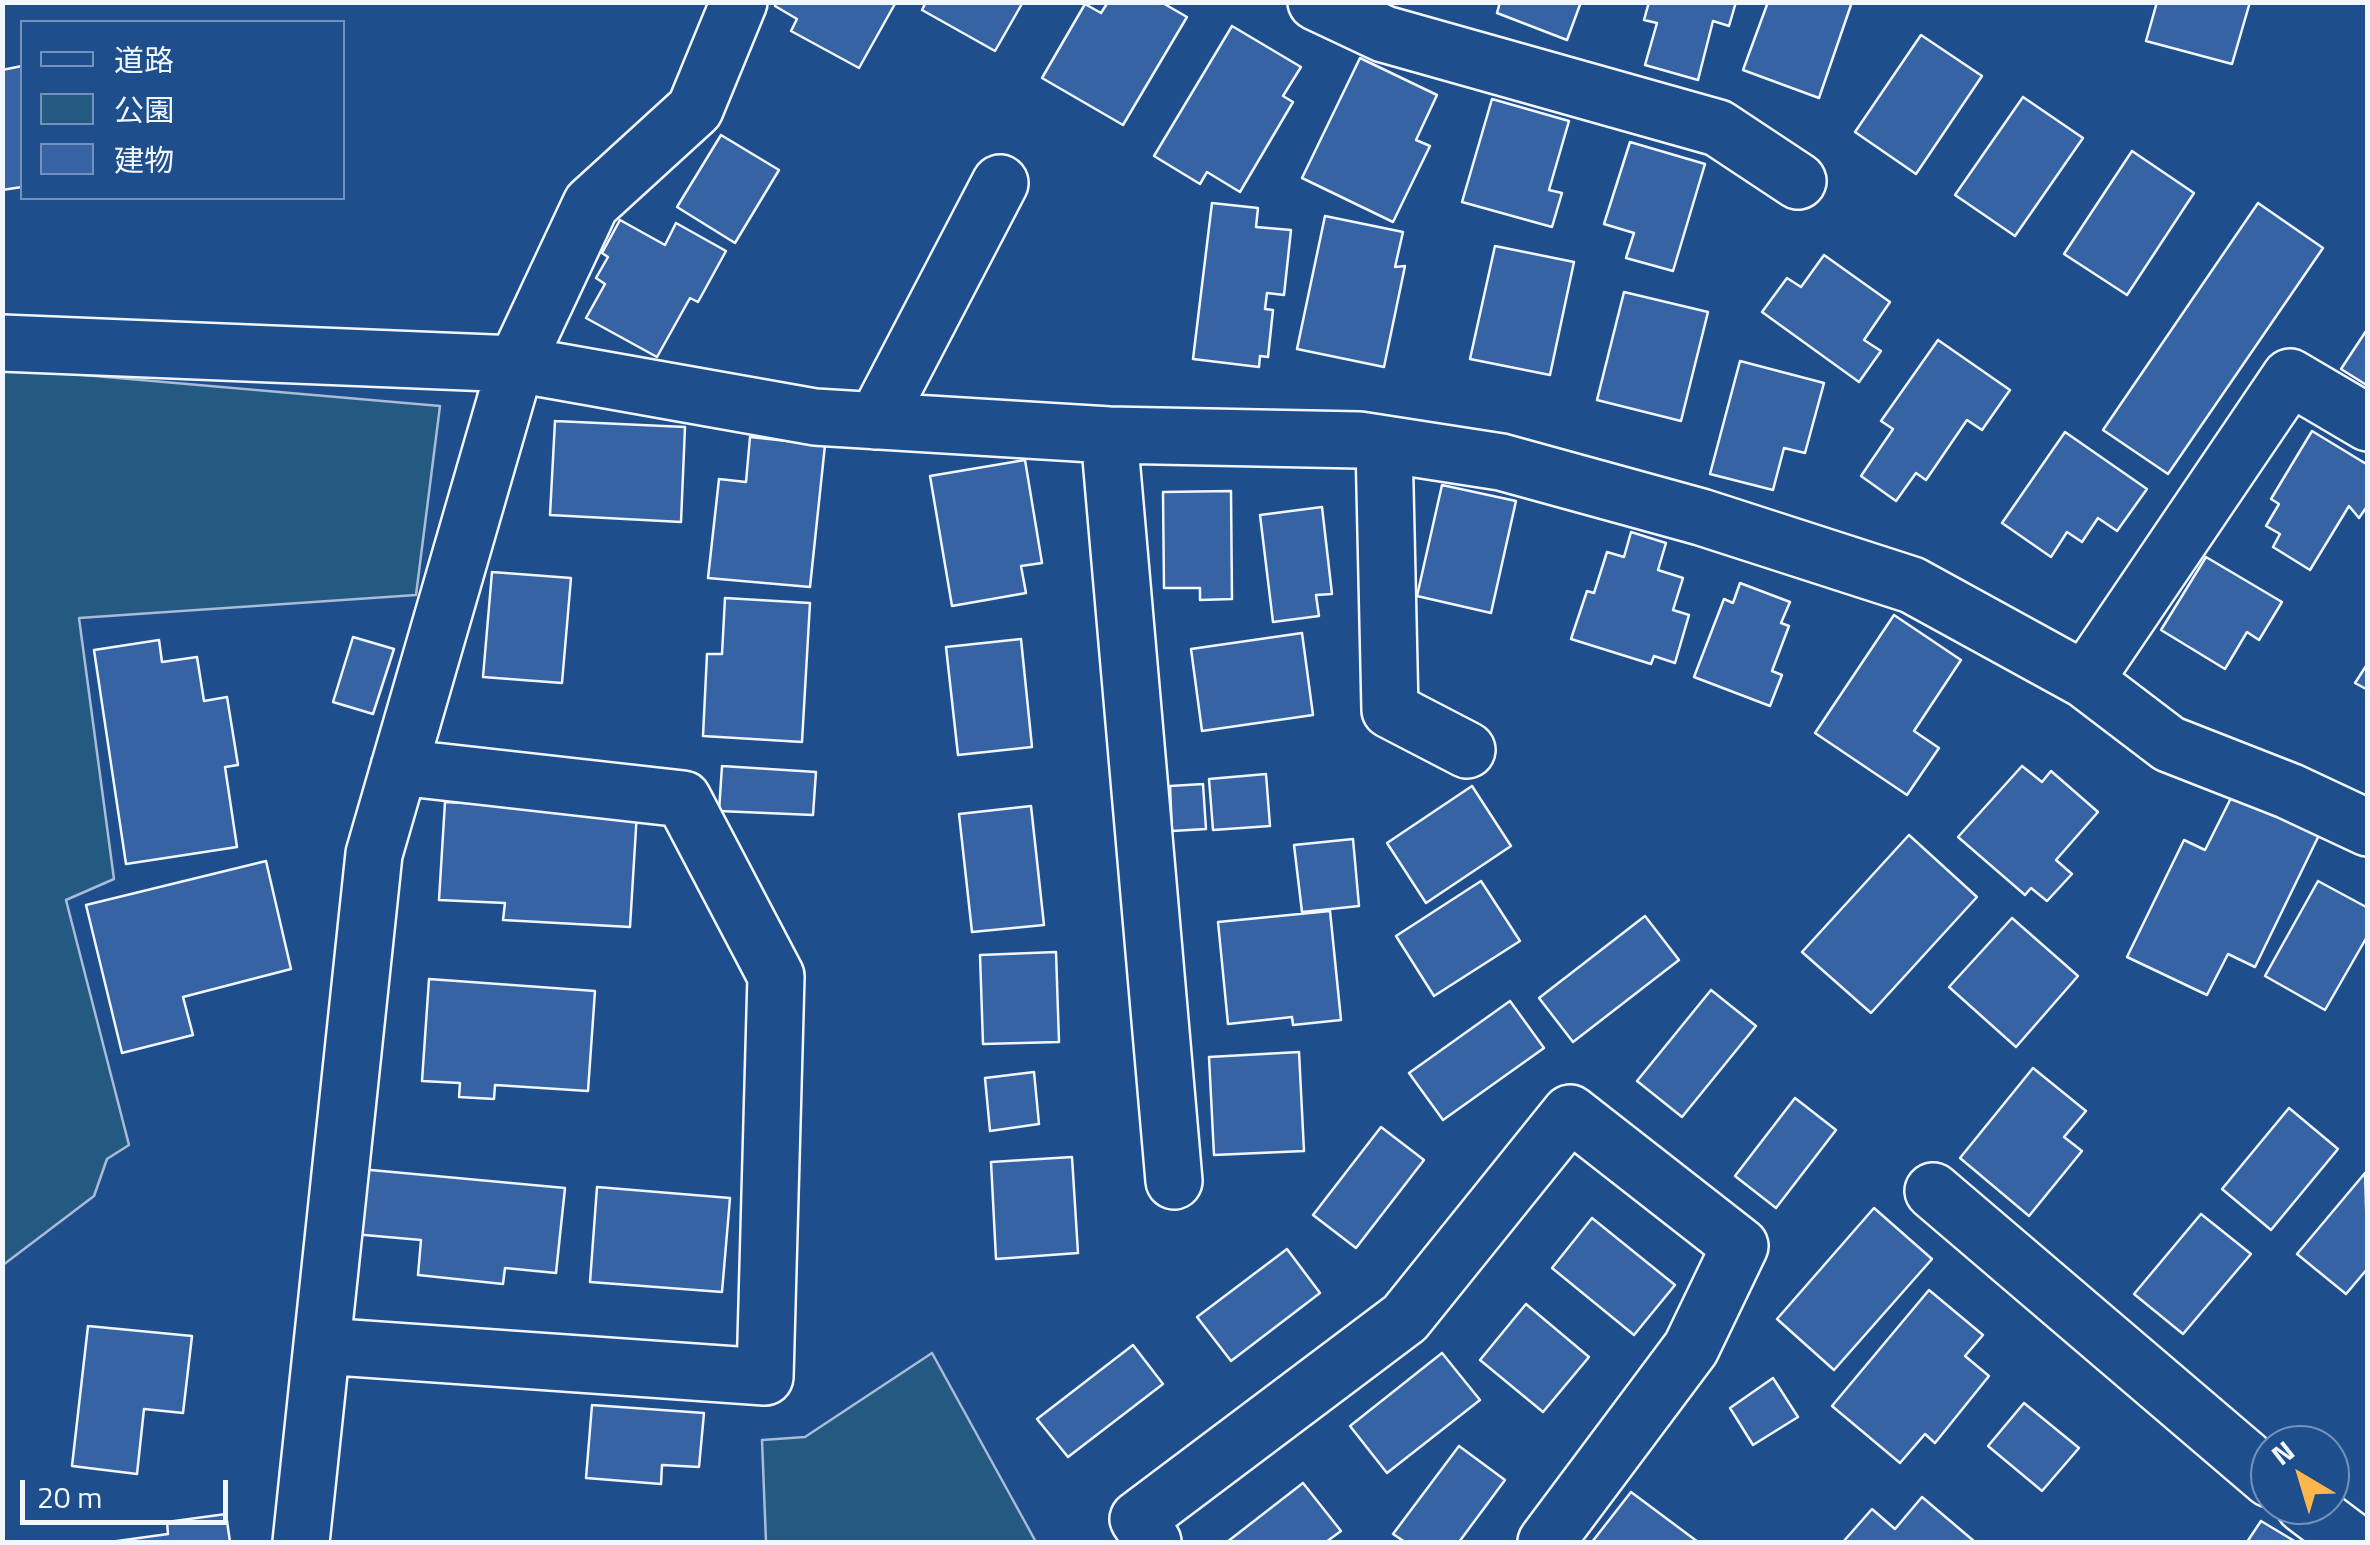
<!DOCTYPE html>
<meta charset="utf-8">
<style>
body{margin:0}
#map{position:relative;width:2370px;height:1545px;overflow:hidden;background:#1f4e8c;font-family:"Titillium Web","Noto Sans JP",sans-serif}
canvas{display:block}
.frame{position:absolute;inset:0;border:5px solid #f2f6ff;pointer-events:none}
.legend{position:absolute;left:20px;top:20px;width:325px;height:180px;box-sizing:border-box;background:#1f4e8c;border:2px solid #7391ba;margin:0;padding:12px 18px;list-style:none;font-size:30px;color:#f2f6ff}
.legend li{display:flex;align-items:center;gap:20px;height:50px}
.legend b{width:50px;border:2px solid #7391ba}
.north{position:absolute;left:2250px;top:1425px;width:100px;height:100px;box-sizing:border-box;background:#1f4e8c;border:2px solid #7391ba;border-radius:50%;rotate:322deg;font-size:28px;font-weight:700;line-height:40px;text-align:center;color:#f2f6ff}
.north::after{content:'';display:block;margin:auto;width:35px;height:45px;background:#ffb74d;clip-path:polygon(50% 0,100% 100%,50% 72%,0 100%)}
.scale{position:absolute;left:20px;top:1480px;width:208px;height:45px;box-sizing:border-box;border:5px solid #f2f6ff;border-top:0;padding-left:12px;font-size:30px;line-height:35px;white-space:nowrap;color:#f2f6ff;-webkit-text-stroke:8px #1f4e8c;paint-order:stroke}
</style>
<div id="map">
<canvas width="2370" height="1545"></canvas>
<div class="frame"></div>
<ul class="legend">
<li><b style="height:12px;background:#1f4e8c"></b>道路</li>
<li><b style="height:28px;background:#245a82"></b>公園</li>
<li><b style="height:28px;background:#3563a3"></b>建物</li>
</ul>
<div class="north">N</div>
<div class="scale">20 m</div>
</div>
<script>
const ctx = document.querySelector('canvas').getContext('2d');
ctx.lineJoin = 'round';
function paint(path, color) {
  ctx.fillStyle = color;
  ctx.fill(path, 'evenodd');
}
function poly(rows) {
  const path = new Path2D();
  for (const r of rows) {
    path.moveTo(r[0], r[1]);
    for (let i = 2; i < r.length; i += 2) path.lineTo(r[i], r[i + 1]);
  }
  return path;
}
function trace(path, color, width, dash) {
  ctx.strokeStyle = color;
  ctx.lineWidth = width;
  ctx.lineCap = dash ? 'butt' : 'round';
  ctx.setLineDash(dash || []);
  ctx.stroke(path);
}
const green = poly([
 [3,368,440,406,416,595,79,618,114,879,66,900,129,1145,107,1159,94,1196,3,1265,3,368],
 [932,1353,1036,1542,766,1542,762,1440,805,1437,932,1353]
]);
paint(green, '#245a82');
trace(green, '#a8bbd7', 2.5);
const building = poly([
 [777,2,896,2,859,68,791,31,797,19,775,6,777,2],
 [926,2,1023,2,995,51,922,10,926,2],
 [1108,2,1161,2,1187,17,1123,125,1042,78,1085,4,1101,13,1108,2],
 [1500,2,1581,2,1567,40,1497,13,1500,2],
 [1649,2,1736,2,1729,26,1713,21,1698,80,1645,65,1657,23,1644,20,1649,2],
 [1768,2,1852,2,1819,98,1743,70,1768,2],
 [2157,2,2250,2,2232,64,2146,41,2157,2],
 [1232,26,1301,67,1283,96,1293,102,1240,192,1207,172,1200,184,1154,156,1232,26],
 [1921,35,1982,76,1916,174,1855,132,1921,35],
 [1360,58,1437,95,1416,140,1430,146,1393,222,1302,178,1360,58],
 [22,66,22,187,2,190,2,70,22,66],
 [2023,97,2083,138,2015,236,1955,195,2023,97],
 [1492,99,1569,121,1549,190,1562,193,1552,227,1462,202,1492,99],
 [721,135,779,170,735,243,677,207,721,135],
 [1630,142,1705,164,1673,271,1626,258,1634,233,1604,224,1630,142],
 [2132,151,2194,193,2127,295,2064,254,2132,151],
 [1212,203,1258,208,1256,227,1291,230,1284,295,1267,293,1265,309,1273,310,1268,357,1260,356,1259,367,1193,359,1212,203],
 [2258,203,2323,248,2168,474,2103,430,2258,203],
 [1325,216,1403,232,1395,267,1405,266,1384,367,1297,349,1325,216],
 [620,220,665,245,676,223,726,251,698,302,690,298,657,357,586,318,605,284,596,278,608,257,602,253,620,220],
 [1495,246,1574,262,1550,375,1470,359,1495,246],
 [1824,255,1890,302,1864,340,1881,351,1859,382,1762,312,1787,278,1801,287,1824,255],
 [1624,292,1708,312,1681,421,1597,400,1624,292],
 [2368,328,2368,386,2341,369,2368,328],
 [1938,340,2010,390,1982,430,1967,420,1926,480,1916,473,1896,501,1861,476,1893,429,1881,421,1938,340],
 [1740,361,1824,383,1805,453,1784,448,1773,490,1710,474,1740,361],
 [555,421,685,427,681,522,550,515,555,421],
 [2312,431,2368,465,2368,505,2359,518,2349,506,2310,570,2273,547,2280,534,2266,526,2279,504,2271,499,2312,431],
 [2065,432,2147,489,2117,531,2098,518,2082,542,2067,532,2051,557,2002,523,2065,432],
 [750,437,825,445,810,587,708,578,719,479,746,482,750,437],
 [1025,460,1042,563,1021,566,1026,593,952,606,930,476,1025,460],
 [1442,485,1516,501,1491,613,1417,596,1442,485],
 [1231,491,1232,599,1200,600,1200,588,1164,588,1163,492,1231,491],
 [1322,507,1332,594,1316,595,1319,616,1273,622,1260,515,1322,507],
 [1631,532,1666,543,1658,570,1683,578,1673,610,1689,615,1675,663,1654,656,1651,664,1571,639,1587,591,1594,593,1607,552,1624,557,1631,532],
 [2206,557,2282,602,2259,640,2247,632,2225,669,2161,630,2206,557],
 [492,572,571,578,562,683,483,677,492,572],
 [1740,583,1790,602,1781,623,1789,626,1772,671,1782,675,1770,706,1694,677,1724,599,1733,603,1740,583],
 [725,598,810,603,802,742,703,736,707,654,722,654,725,598],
 [1894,615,1961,660,1914,731,1939,748,1907,795,1815,733,1894,615],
 [1302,633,1313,715,1202,731,1191,649,1302,633],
 [353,637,394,649,373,714,333,702,353,637],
 [1021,639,1032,747,958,755,946,647,1021,639],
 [159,640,162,662,197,657,204,701,227,697,238,765,225,767,237,847,126,864,94,650,159,640],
 [2368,663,2368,690,2355,683,2368,663],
 [722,766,816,772,813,815,719,811,722,766],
 [2022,766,2042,782,2051,771,2098,812,2056,860,2072,874,2047,901,2031,888,2025,895,1958,837,2022,766],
 [1266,774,1270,826,1213,830,1209,779,1266,774],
 [1203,784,1206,829,1172,831,1170,786,1203,784],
 [1472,786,1511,846,1426,903,1387,843,1472,786],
 [2237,786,2323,827,2255,967,2228,954,2207,995,2127,957,2184,840,2205,850,2237,786],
 [445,802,637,812,630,927,503,920,505,903,439,900,445,802],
 [1031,806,1044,925,972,932,959,814,1031,806],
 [1909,835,1977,897,1871,1013,1802,952,1909,835],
 [1353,839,1359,906,1302,912,1294,845,1353,839],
 [266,861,291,969,183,997,193,1035,122,1053,86,905,266,861],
 [1481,881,1520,941,1434,996,1396,936,1481,881],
 [2318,881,2368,908,2368,935,2325,1010,2265,976,2318,881],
 [1330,911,1341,1020,1293,1025,1292,1017,1228,1024,1218,922,1330,911],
 [1645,916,1679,960,1573,1042,1539,998,1645,916],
 [2012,918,2078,976,2016,1047,1949,987,2012,918],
 [1056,952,1059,1042,983,1044,980,955,1056,952],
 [429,979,595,991,588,1091,495,1085,494,1099,459,1097,460,1083,422,1081,429,979],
 [1711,990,1756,1026,1682,1117,1637,1081,1711,990],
 [1510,1001,1544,1048,1443,1120,1409,1073,1510,1001],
 [1299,1052,1304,1151,1214,1155,1209,1057,1299,1052],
 [2033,1068,2086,1111,2064,1137,2082,1151,2029,1216,1960,1158,2033,1068],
 [1034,1072,1039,1124,990,1131,985,1078,1034,1072],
 [1795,1098,1836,1130,1776,1208,1735,1176,1795,1098],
 [2289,1108,2338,1149,2271,1230,2222,1189,2289,1108],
 [1381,1127,1424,1160,1356,1248,1313,1215,1381,1127],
 [1072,1157,1078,1253,996,1259,991,1162,1072,1157],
 [360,1169,565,1188,556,1273,505,1268,503,1284,418,1275,421,1240,353,1234,360,1169],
 [2365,1173,2368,1268,2346,1294,2297,1254,2365,1173],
 [597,1187,730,1198,722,1292,590,1282,597,1187],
 [1874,1208,1932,1259,1834,1370,1777,1319,1874,1208],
 [2201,1214,2251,1254,2183,1334,2134,1294,2201,1214],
 [1592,1218,1675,1285,1634,1335,1552,1268,1592,1218],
 [1287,1249,1320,1293,1231,1361,1197,1317,1287,1249],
 [1929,1290,1983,1335,1965,1356,1989,1376,1935,1443,1925,1434,1900,1463,1832,1406,1929,1290],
 [1526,1304,1589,1357,1543,1412,1480,1360,1526,1304],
 [88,1326,192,1336,183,1413,144,1409,137,1474,72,1466,88,1326],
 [1133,1345,1163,1384,1068,1457,1037,1419,1133,1345],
 [1442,1353,1480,1400,1387,1473,1350,1426,1442,1353],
 [1773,1378,1798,1417,1753,1445,1730,1408,1773,1378],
 [2024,1403,2079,1448,2042,1491,1988,1446,2024,1403],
 [592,1405,704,1413,699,1467,662,1465,661,1484,586,1478,592,1405],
 [1459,1446,1505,1480,1459,1542,1405,1542,1393,1534,1459,1446],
 [1303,1483,1341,1531,1326,1542,1227,1542,1303,1483],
 [1631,1492,1698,1542,1592,1542,1631,1492],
 [1922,1497,1975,1542,1843,1542,1872,1509,1895,1529,1922,1497],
 [226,1514,230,1542,110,1542,168,1534,167,1522,226,1514],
 [2261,1521,2296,1542,2247,1542,2261,1521]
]);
paint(building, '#3563a3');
trace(building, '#f2f6ff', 2.5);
const minor = poly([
 [1316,2,1384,34,1718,128,1798,181],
 [2,343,516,364,815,417,1109,435,1359,440,1501,462,1701,517,1912,585,2085,680,2169,744,2289,791,2368,828],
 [876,421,1000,183],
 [1109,435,1174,1181],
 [1384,444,1390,710,1467,750],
 [2085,680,2290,377,2368,423],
 [1933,1191,2270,1479],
 [322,1346,765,1377,776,976,683,799,399,767],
 [2304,1505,2353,1542],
 [301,1542,374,854,516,364,591,204,695,109,739,2],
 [1153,1542,1138,1519,1405,1318,1570,1113,1740,1246,1691,1348,1546,1542]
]);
trace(minor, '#f2f6ff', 60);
trace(minor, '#1f4e8c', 55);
</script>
